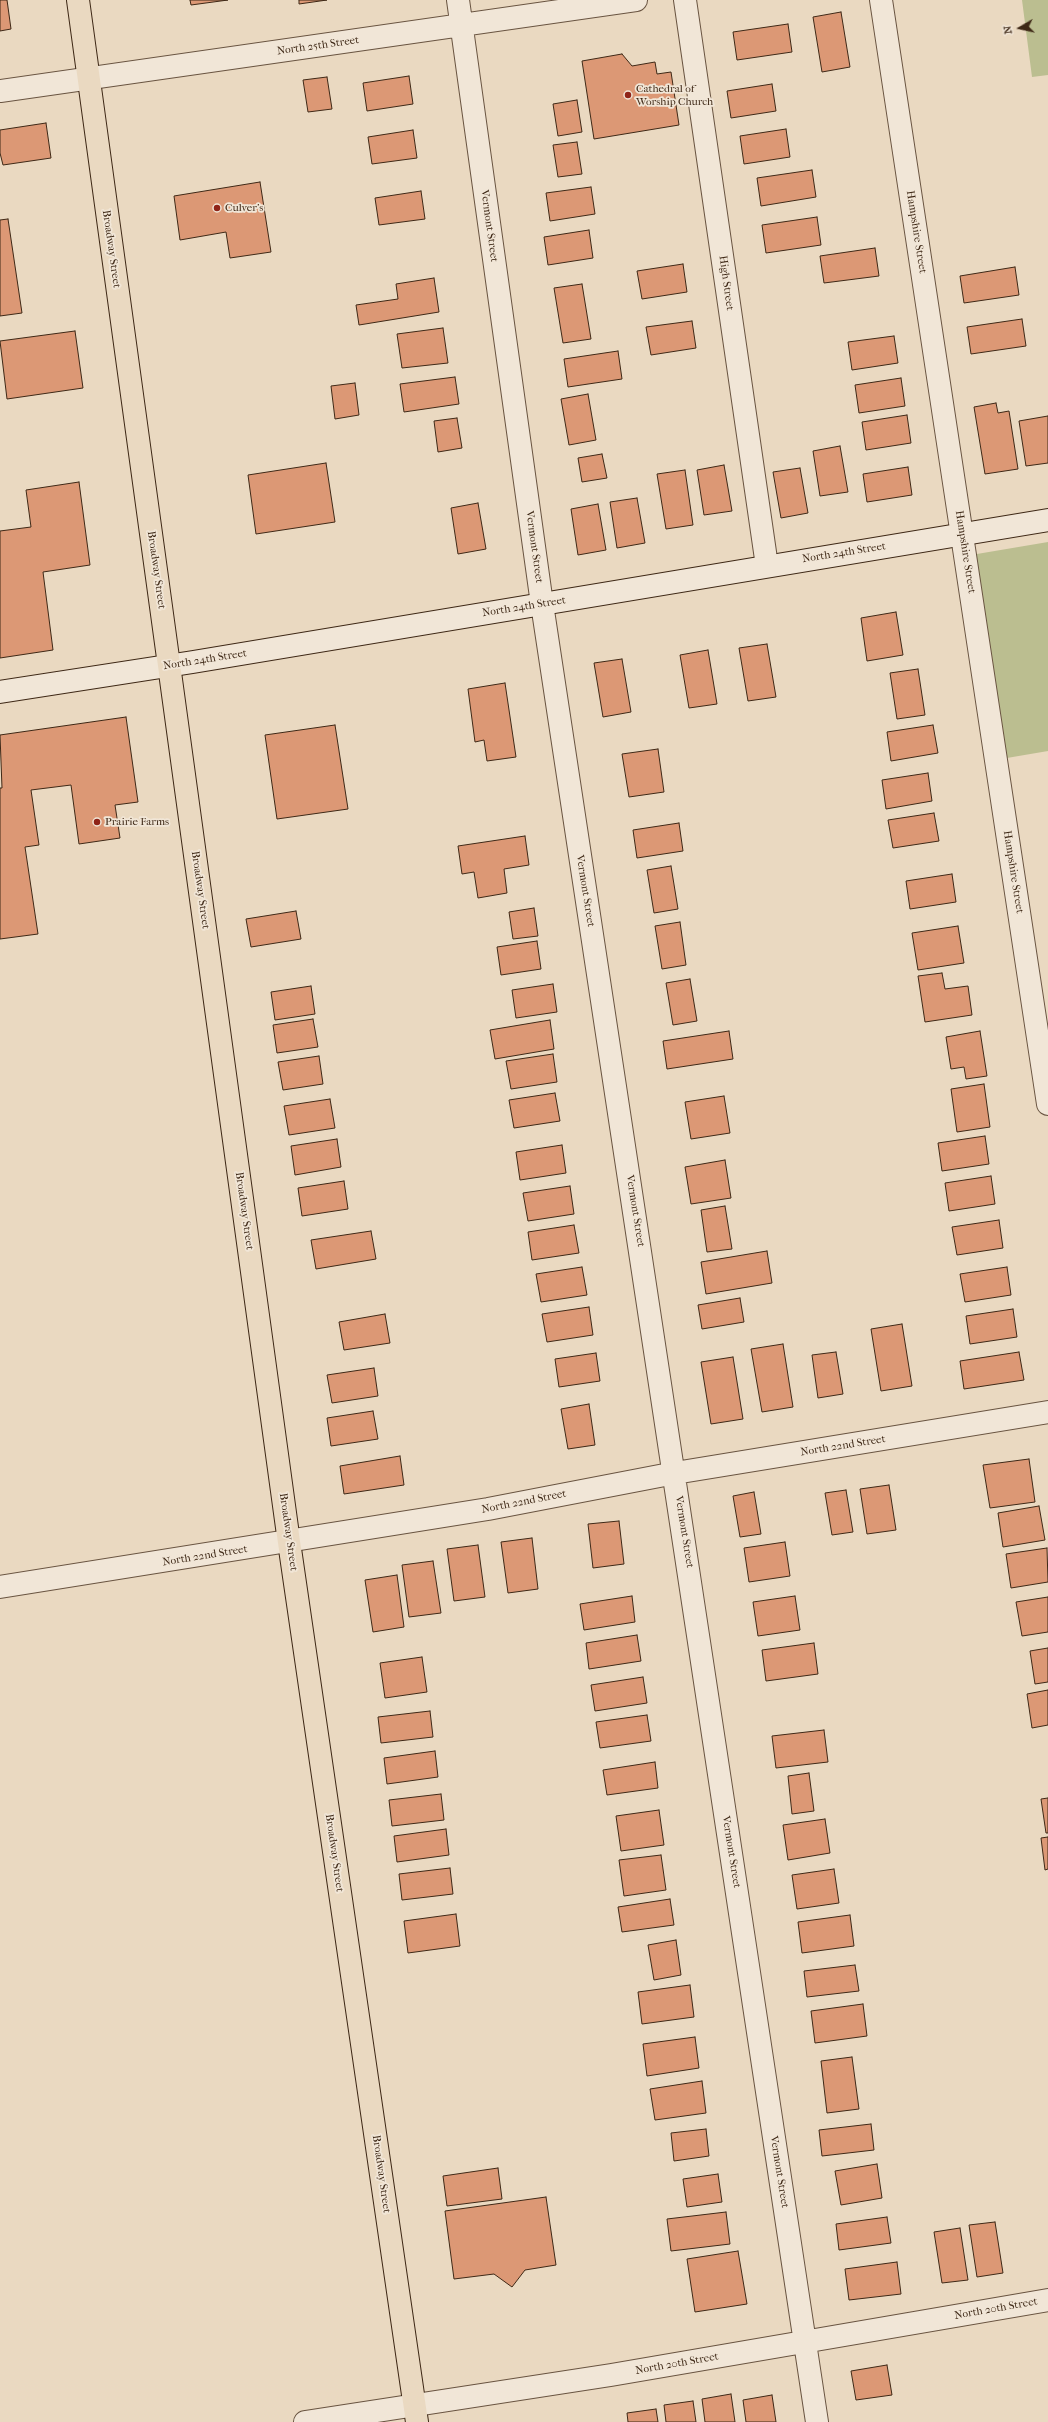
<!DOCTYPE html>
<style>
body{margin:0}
#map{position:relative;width:1048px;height:2422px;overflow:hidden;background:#ead9c1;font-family:"IM FELL French Canon",serif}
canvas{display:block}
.north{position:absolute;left:1000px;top:8px;width:40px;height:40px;-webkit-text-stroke:3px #f1e6d7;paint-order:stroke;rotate:261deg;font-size:11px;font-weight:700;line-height:16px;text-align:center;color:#3e2816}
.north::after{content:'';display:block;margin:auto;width:14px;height:18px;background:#3e2816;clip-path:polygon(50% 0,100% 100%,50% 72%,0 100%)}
</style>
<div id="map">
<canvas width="1048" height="2422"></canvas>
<div class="north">N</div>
</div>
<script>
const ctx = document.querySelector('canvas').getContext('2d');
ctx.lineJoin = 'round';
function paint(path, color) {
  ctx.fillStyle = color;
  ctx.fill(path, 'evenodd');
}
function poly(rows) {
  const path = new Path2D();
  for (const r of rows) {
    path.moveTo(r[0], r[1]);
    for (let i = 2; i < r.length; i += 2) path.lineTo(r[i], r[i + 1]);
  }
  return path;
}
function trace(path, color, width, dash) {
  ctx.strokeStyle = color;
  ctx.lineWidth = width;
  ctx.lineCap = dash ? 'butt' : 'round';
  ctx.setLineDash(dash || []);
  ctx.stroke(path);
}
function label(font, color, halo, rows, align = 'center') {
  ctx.font = font + ' "IM FELL French Canon",serif';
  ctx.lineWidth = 3.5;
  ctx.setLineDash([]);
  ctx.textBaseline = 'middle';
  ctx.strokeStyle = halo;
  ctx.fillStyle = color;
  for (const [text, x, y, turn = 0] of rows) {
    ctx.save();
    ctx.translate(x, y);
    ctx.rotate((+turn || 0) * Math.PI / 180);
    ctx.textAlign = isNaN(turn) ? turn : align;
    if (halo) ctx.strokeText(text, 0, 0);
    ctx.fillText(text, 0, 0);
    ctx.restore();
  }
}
paint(poly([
 [1022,0,1048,0,1048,75,1032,77],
 [1048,542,1048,751,1001,759,971,555]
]), '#bbbe90');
const building = poly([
 [0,0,7,0,11,29,0,31,0,0],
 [190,0,228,0,191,5,190,0],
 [299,0,327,0,299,4,299,0],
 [841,12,850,67,822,72,813,17,841,12],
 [788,24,792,52,737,60,733,32,788,24],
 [622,54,632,66,655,62,657,74,671,72,679,125,594,139,582,61,622,54],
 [409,76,413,104,367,111,363,83,409,76],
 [327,77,332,109,308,112,303,80,327,77],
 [772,84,776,111,731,118,727,91,772,84],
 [577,100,582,132,558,136,553,104,577,100],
 [46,123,51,158,3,165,0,153,0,130,46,123],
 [786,129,790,157,744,164,740,136,786,129],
 [413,130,417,158,372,164,368,137,413,130],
 [577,142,582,174,558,177,553,145,577,142],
 [812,170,816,197,761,206,757,178,812,170],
 [260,182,271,252,230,258,226,232,180,240,174,196,260,182],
 [591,187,595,214,550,221,546,193,591,187],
 [421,191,425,219,379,225,375,198,421,191],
 [817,217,821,245,766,253,762,225,817,217],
 [8,219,22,313,0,316,0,220,8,219],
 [589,230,593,258,548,265,544,237,589,230],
 [875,248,879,276,824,283,820,256,875,248],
 [683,264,687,292,642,299,637,271,683,264],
 [1015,267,1019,295,964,303,960,276,1015,267],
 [434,278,439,312,359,325,356,305,398,299,396,284,434,278],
 [582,284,591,339,563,343,554,288,582,284],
 [1022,319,1026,346,971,354,967,327,1022,319],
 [692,321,696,348,651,355,646,327,692,321],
 [443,328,448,363,402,368,397,334,443,328],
 [75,331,83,388,7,399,0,341,75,331],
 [894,336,898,363,852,370,848,342,894,336],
 [618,351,622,379,568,387,564,359,618,351],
 [455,377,459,404,404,412,400,384,455,377],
 [901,378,905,406,859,413,855,385,901,378],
 [355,383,359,415,335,419,331,386,355,383],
 [588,394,596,440,569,445,561,399,588,394],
 [996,403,998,413,1009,411,1018,469,985,474,974,407,996,403],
 [907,415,911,443,866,450,862,422,907,415],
 [1048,416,1048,463,1026,466,1019,421,1048,416],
 [457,418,462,448,438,452,434,421,457,418],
 [840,446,848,492,820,496,813,451,840,446],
 [602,454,607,478,582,482,578,458,602,454],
 [326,463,335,522,256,534,248,475,326,463],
 [724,465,732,511,704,515,697,470,724,465],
 [908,467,912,495,867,502,863,474,908,467],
 [800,468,808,513,781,518,773,472,800,468],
 [685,470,693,525,666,529,657,474,685,470],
 [79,482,90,565,43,572,53,650,0,658,0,531,31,527,26,490,79,482],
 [637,498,645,543,617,548,610,502,637,498],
 [478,503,486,549,458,554,451,508,478,503],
 [598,504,606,550,578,555,571,509,598,504],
 [896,612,903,655,867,661,861,618,896,612],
 [767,644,776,697,748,701,739,648,767,644],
 [708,650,717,704,689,708,680,655,708,650],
 [622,659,631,712,603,717,594,663,622,659],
 [918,669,925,715,897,719,890,673,918,669],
 [505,683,516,757,487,761,484,740,475,742,468,689,505,683],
 [126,717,138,802,115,805,120,838,79,844,71,785,31,790,39,845,25,847,38,934,0,939,0,788,2,788,0,735,126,717],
 [335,725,348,809,277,819,265,735,335,725],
 [933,725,938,753,891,761,887,732,933,725],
 [658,749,664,792,629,797,622,754,658,749],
 [928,773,932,801,886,809,882,780,928,773],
 [934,813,939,841,893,848,888,820,934,813],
 [679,823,683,851,637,858,633,830,679,823],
 [525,836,529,865,504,869,507,893,478,898,474,872,462,874,458,846,525,836],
 [671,866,678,909,654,913,647,870,671,866],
 [952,874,956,902,910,909,906,881,952,874],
 [534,908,538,936,513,939,509,912,534,908],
 [296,911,301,939,251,947,246,919,296,911],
 [680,922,686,965,662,969,655,926,680,922],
 [958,926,964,963,918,970,912,933,958,926],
 [537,941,541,969,501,975,497,947,537,941],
 [942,973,945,989,968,986,972,1015,925,1022,918,976,942,973],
 [690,979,697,1021,673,1025,666,983,690,979],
 [553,984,557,1012,516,1018,512,990,553,984],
 [311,986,315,1014,275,1020,271,992,311,986],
 [313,1019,318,1047,277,1053,273,1025,313,1019],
 [550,1020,554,1049,495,1059,490,1030,550,1020],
 [729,1031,733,1059,667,1069,663,1041,729,1031],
 [980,1031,987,1076,966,1079,964,1067,951,1069,946,1037,980,1031],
 [553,1054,557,1082,511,1089,506,1061,553,1054],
 [319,1056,323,1084,283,1090,278,1062,319,1056],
 [984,1084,990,1127,957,1132,951,1089,984,1084],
 [555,1093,560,1121,514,1128,509,1100,555,1093],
 [724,1096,730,1133,691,1139,685,1102,724,1096],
 [330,1099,335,1128,289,1135,284,1106,330,1099],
 [985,1136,989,1164,942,1171,938,1143,985,1136],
 [337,1139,341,1167,295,1175,291,1146,337,1139],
 [562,1145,566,1173,520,1180,516,1152,562,1145],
 [725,1160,731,1198,691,1204,685,1167,725,1160],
 [991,1176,995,1204,949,1211,945,1183,991,1176],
 [344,1181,348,1209,302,1216,298,1188,344,1181],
 [570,1186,574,1214,528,1221,523,1193,570,1186],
 [725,1206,732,1249,707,1252,701,1210,725,1206],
 [999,1220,1003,1248,957,1255,952,1227,999,1220],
 [574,1225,579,1253,532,1260,528,1232,574,1225],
 [371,1231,376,1259,316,1269,311,1240,371,1231],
 [767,1251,772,1283,706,1294,701,1262,767,1251],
 [582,1267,587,1295,541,1302,536,1274,582,1267],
 [1007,1267,1011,1295,965,1302,960,1274,1007,1267],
 [740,1298,744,1322,702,1329,698,1305,740,1298],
 [589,1307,593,1335,547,1342,542,1314,589,1307],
 [1013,1309,1017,1337,970,1344,966,1316,1013,1309],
 [385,1314,390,1343,344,1350,339,1322,385,1314],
 [902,1324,912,1386,881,1391,871,1329,902,1324],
 [783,1344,793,1407,762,1412,751,1349,783,1344],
 [836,1352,843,1394,818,1398,812,1355,836,1352],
 [1019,1352,1024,1380,964,1389,960,1361,1019,1352],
 [596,1353,600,1381,559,1387,555,1359,596,1353],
 [733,1357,743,1419,711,1424,701,1362,733,1357],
 [374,1368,378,1396,332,1403,327,1375,374,1368],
 [589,1404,595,1445,568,1449,561,1409,589,1404],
 [373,1411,378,1439,331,1446,327,1418,373,1411],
 [400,1456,404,1485,344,1494,340,1466,400,1456],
 [1029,1459,1035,1502,990,1508,983,1465,1029,1459],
 [889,1485,896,1530,867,1534,860,1489,889,1485],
 [846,1490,853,1532,832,1535,825,1493,846,1490],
 [754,1492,761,1534,740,1537,733,1496,754,1492],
 [1039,1506,1045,1540,1003,1547,998,1513,1039,1506],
 [619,1521,624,1564,593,1568,588,1524,619,1521],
 [532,1538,538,1589,508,1593,501,1542,532,1538],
 [785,1542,790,1576,749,1582,744,1548,785,1542],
 [478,1545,485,1597,454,1601,447,1549,478,1545],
 [1047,1548,1048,1582,1011,1588,1006,1554,1047,1548],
 [433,1561,441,1613,409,1617,402,1565,433,1561],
 [397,1575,404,1627,373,1632,365,1580,397,1575],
 [632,1596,635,1622,584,1630,580,1604,632,1596],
 [795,1596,800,1630,758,1636,753,1602,795,1596],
 [1048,1597,1048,1632,1022,1636,1016,1602,1048,1597],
 [637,1635,641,1661,589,1669,586,1643,637,1635],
 [814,1643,818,1674,766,1681,762,1650,814,1643],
 [1048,1648,1048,1682,1035,1684,1030,1651,1048,1648],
 [422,1657,427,1692,385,1698,380,1663,422,1657],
 [643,1677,647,1703,595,1711,591,1685,643,1677],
 [1048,1690,1048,1725,1032,1728,1027,1694,1048,1690],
 [430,1711,433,1737,381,1743,378,1717,430,1711],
 [647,1715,651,1741,600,1748,596,1722,647,1715],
 [824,1730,828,1762,776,1768,772,1736,824,1730],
 [435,1751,438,1777,387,1784,384,1758,435,1751],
 [655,1762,658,1788,607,1795,603,1770,655,1762],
 [809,1773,814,1811,792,1814,788,1776,809,1773],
 [441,1794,444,1820,392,1826,389,1800,441,1794],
 [1048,1798,1048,1833,1046,1833,1041,1799,1048,1798],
 [659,1810,664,1845,621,1851,616,1816,659,1810],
 [825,1819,830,1853,788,1860,783,1825,825,1819],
 [446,1829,449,1855,397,1862,394,1836,446,1829],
 [1048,1837,1048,1869,1045,1870,1041,1838,1048,1837],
 [661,1855,666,1890,624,1896,619,1860,661,1855],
 [450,1868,453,1894,402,1900,399,1874,450,1868],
 [834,1869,839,1903,797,1909,792,1875,834,1869],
 [670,1899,674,1925,622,1932,618,1907,670,1899],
 [456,1914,460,1946,408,1953,404,1921,456,1914],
 [850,1915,854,1946,802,1953,798,1922,850,1915],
 [676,1940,681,1975,654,1980,648,1945,676,1940],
 [855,1965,859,1991,807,1997,804,1971,855,1965],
 [690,1985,694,2017,642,2024,638,1992,690,1985],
 [863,2004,867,2036,815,2043,811,2011,863,2004],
 [695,2037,699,2068,647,2076,643,2044,695,2037],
 [852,2057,859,2109,827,2113,821,2061,852,2057],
 [702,2081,706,2113,655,2120,650,2089,702,2081],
 [871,2124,874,2150,822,2156,819,2130,871,2124],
 [706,2129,709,2156,674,2161,671,2133,706,2129],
 [877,2164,882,2198,841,2205,835,2171,877,2164],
 [498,2168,502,2199,447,2206,443,2176,498,2168],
 [718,2174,722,2202,687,2207,683,2179,718,2174],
 [546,2197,556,2265,525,2270,512,2287,494,2274,454,2279,445,2211,546,2197],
 [726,2212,730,2244,671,2251,667,2219,726,2212],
 [887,2217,891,2243,839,2250,836,2224,887,2217],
 [995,2222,1003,2273,977,2277,969,2225,995,2222],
 [960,2228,968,2280,942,2283,934,2232,960,2228],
 [738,2251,747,2304,695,2312,687,2259,738,2251],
 [897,2262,901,2294,849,2300,845,2269,897,2262],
 [887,2365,892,2395,856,2400,851,2371,887,2365],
 [731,2394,735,2422,705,2422,702,2399,731,2394],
 [772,2395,776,2422,746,2422,743,2400,772,2395],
 [693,2401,696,2422,666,2422,664,2405,693,2401],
 [656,2409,658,2422,628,2422,627,2413,656,2409]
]);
paint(building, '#dc9875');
trace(building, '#3e2816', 1);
const minor = poly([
 [458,0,542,604,817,2422],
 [685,0,767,566],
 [881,0,1048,1104],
 [0,91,636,0],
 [0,1587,488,1509,675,1473,1048,1412],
 [305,2422,611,2375,1048,2300]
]);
const secondary = poly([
 [0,692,193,662,1048,520]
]);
const primary = poly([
 [78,0,289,1542,417,2422]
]);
trace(minor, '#695441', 24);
trace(secondary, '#3e2816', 24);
trace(primary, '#3e2816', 24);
trace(minor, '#f1e6d7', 22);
trace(secondary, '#f1e6d7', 22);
trace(primary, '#ead9c1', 22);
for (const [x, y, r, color] of [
 [628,95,4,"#8f2418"],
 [217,208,4,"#8f2418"],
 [97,822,4,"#8f2418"]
]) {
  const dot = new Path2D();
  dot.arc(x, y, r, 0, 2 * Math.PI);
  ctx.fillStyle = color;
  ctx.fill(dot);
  trace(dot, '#f1e6d7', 1.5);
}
label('11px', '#3e2816', '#f1e6d7', [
 ["North 25th Street",318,46,-8],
 ["Vermont Street",489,226,82],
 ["Hampshire Street",916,232,81],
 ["Broadway Street",111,249,82],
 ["High Street",726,283,82],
 ["Vermont Street",534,547,82],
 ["Hampshire Street",965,552,81],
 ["North 24th Street",844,553,-9],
 ["Broadway Street",156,570,82],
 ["North 24th Street",524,607,-9],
 ["North 24th Street",205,660,-9],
 ["Hampshire Street",1013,872,81],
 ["Broadway Street",200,890,82],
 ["Vermont Street",585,891,81],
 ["Broadway Street",244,1211,82],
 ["Vermont Street",635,1211,81],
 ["North 22nd Street",843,1446,-9],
 ["North 22nd Street",524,1502,-11],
 ["Broadway Street",288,1532,82],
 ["Vermont Street",684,1532,81],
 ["North 22nd Street",205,1556,-9],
 ["Vermont Street",731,1852,81],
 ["Broadway Street",334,1853,82],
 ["Vermont Street",779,2172,81],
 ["Broadway Street",381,2174,82],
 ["North 20th Street",996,2309,-10],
 ["North 20th Street",677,2364,-10]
]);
label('11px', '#3e2816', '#f1e6d7', [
 ["Cathedral of",636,89],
 ["Worship Church",636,102],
 ["Culver's",225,208],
 ["Prairie Farms",105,822]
], 'left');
</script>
